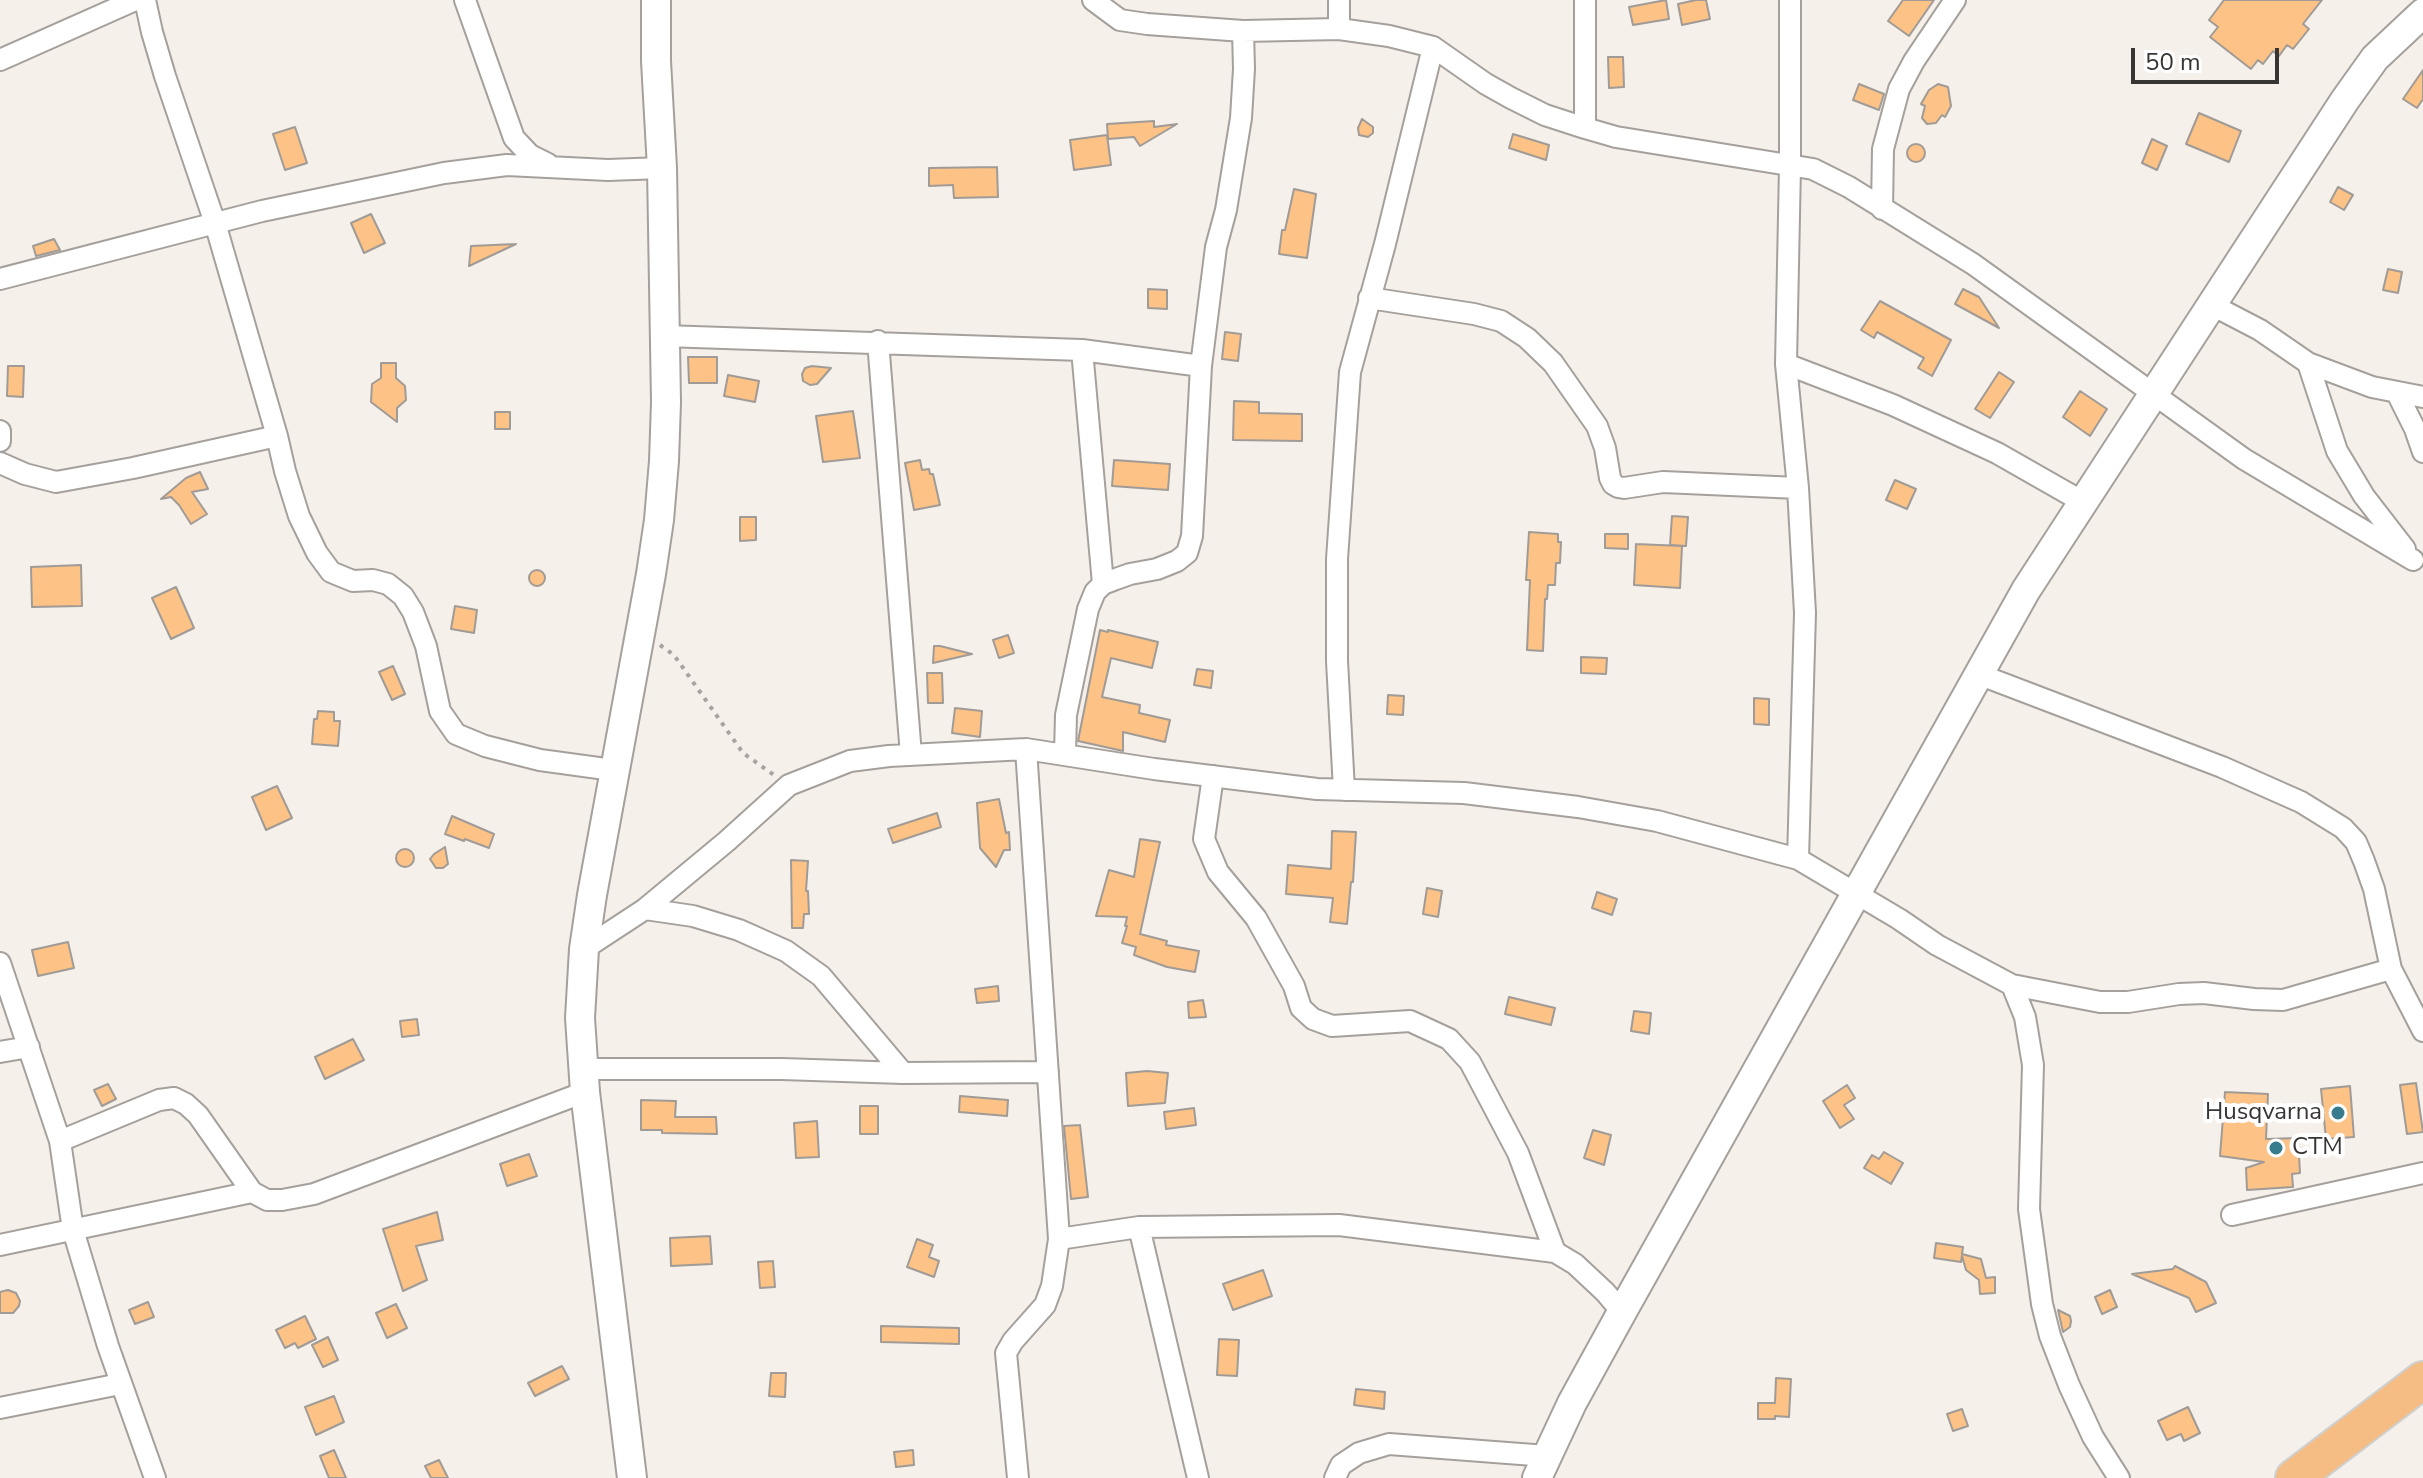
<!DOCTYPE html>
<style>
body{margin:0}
#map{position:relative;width:2423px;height:1478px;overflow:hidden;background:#f6f0eb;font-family:"Nunito Sans",sans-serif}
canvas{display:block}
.scale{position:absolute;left:2131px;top:48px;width:148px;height:36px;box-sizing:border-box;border:4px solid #383634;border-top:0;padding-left:10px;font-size:24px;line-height:28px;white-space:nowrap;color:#383634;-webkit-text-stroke:6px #fff;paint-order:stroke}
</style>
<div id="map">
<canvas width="2423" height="1478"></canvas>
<div class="scale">50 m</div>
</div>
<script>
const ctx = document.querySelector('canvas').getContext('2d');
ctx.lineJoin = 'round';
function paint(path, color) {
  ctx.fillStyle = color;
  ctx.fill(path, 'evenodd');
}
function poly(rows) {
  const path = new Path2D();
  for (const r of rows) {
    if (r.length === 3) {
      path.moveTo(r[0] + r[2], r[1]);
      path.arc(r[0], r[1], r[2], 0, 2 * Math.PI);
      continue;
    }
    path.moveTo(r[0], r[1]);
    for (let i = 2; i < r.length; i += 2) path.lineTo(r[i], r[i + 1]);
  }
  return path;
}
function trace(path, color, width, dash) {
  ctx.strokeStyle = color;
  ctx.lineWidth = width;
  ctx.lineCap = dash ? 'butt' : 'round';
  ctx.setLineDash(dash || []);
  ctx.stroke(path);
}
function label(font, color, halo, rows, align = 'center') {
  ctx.font = font + ' "Nunito Sans",sans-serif';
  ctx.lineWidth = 8;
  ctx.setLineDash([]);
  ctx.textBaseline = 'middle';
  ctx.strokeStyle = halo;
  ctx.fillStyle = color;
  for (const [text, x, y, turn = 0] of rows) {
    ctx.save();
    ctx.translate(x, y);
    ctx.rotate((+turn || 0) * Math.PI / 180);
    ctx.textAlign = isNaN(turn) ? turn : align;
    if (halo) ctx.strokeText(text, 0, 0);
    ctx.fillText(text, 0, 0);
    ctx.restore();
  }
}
const building = poly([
 [1666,0,1669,19,1633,25,1629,7,1666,0],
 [1696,0,1706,0,1710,19,1682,25,1678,4,1696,0],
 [1903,0,1934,0,1909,36,1888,21,1903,0],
 [2224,0,2322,0,2303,24,2309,29,2293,49,2287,45,2279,56,2273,51,2263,64,2258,60,2251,69,2210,37,2218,27,2209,20,2224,0],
 [1608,57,1623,57,1624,87,1609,88,1608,57],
 [2423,70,2423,99,2417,108,2403,99,2423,70],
 [1859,84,1884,94,1879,110,1853,100,1859,84],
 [1938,84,1948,87,1951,106,1945,117,1942,115,1936,123,1927,124,1922,118,1925,106,1921,104,1929,90,1938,84],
 [2199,113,2241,131,2229,162,2186,144,2199,113],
 [1362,119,1373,127,1373,133,1368,137,1359,135,1358,128,1362,119],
 [1154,121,1154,127,1177,124,1140,146,1134,137,1108,139,1107,124,1154,121],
 [295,127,307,163,285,170,273,134,295,127],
 [1513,134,1549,145,1546,160,1509,148,1513,134],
 [1107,135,1111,165,1074,170,1070,140,1107,135],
 [2152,139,2167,146,2157,170,2142,163,2152,139],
 [1916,153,9],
 [997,167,998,197,954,198,953,185,929,186,929,168,997,167],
 [2338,187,2353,195,2344,210,2330,202,2338,187],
 [1294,189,1316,194,1307,258,1279,254,1282,230,1285,230,1294,189],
 [371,214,385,243,364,253,351,223,371,214],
 [54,239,60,250,36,256,33,246,54,239],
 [516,244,469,266,471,246,516,244],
 [2388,269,2402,272,2398,293,2383,290,2388,269],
 [1148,289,1167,290,1167,309,1148,308,1148,289],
 [1963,289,1979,297,1999,328,1955,304,1963,289],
 [1880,301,1951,340,1932,376,1918,368,1924,358,1877,332,1874,338,1861,330,1880,301],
 [1225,332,1241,334,1238,361,1222,359,1225,332],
 [688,357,717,357,717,383,689,383,688,357],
 [381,363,396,363,396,378,405,386,406,400,397,408,397,422,371,402,372,384,381,378,381,363],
 [8,366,24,366,23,397,7,396,8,366],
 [812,366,831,368,817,384,810,385,803,381,802,374,805,368,812,366],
 [1999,372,2014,382,1990,418,1975,409,1999,372],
 [728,375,759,381,755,402,724,396,728,375],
 [2080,391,2107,409,2090,436,2063,417,2080,391],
 [1234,401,1259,402,1259,413,1302,414,1302,441,1233,440,1234,401],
 [853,411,860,458,823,462,816,416,853,411],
 [495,412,510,412,510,429,495,429,495,412],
 [920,460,922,470,929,469,930,474,933,474,940,505,914,510,905,463,920,460],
 [1114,460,1170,464,1168,490,1112,486,1114,460],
 [200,472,208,489,192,492,207,514,191,524,179,505,171,497,161,499,186,478,200,472],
 [1895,480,1916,489,1907,509,1886,500,1895,480],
 [1672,516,1688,517,1686,546,1670,545,1672,516],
 [740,517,756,517,756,540,740,541,740,517],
 [1529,532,1558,534,1558,542,1561,542,1560,563,1556,563,1555,585,1548,585,1547,599,1545,599,1543,651,1527,650,1530,580,1526,580,1529,532],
 [1605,534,1628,534,1628,549,1605,548,1605,534],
 [1636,544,1682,546,1680,588,1634,585,1636,544],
 [81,565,82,606,32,607,31,567,81,565],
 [537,578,8],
 [176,587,194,628,171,639,152,598,176,587],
 [455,606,477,610,474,633,451,629,455,606],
 [1100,630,1108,632,1108,630,1158,642,1152,668,1111,658,1102,697,1140,705,1139,713,1170,720,1165,742,1123,732,1123,751,1078,741,1100,630],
 [1008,635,1014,653,999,658,993,640,1008,635],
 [934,646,940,646,972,654,933,663,934,646],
 [1581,657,1607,658,1606,674,1581,673,1581,657],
 [393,666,405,694,392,700,379,672,393,666],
 [1197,669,1213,671,1211,688,1194,685,1197,669],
 [927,673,942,673,943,703,928,703,927,673],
 [1388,695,1404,696,1403,715,1387,714,1388,695],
 [1754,698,1769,699,1769,725,1754,724,1754,698],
 [955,708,982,711,980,737,952,733,955,708],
 [318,711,334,712,334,721,340,721,338,746,312,744,314,719,317,719,318,711],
 [277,786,292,818,266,830,252,797,277,786],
 [999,799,1006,833,1009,832,1010,850,1004,850,996,867,980,848,977,803,999,799],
 [937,813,941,827,893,843,888,829,937,813],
 [452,816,494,834,489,848,465,839,464,841,445,834,452,816],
 [1332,831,1356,832,1353,882,1351,882,1347,924,1330,922,1333,898,1286,894,1288,865,1331,869,1332,831],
 [1140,839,1160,842,1140,934,1167,941,1166,945,1199,951,1195,972,1167,967,1134,955,1136,947,1122,943,1127,926,1125,926,1127,917,1096,916,1109,870,1134,877,1140,839],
 [445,847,448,864,443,868,436,868,430,859,434,854,445,847],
 [405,858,9],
 [791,860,808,861,806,891,808,891,809,914,804,914,803,928,792,928,791,860],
 [1427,888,1442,891,1438,917,1423,914,1427,888],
 [1597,892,1617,899,1612,915,1592,908,1597,892],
 [68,942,74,968,38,976,32,950,68,942],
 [998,986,999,1001,977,1003,975,989,998,986],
 [1509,997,1555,1008,1551,1025,1505,1014,1509,997],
 [1203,1000,1206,1017,1189,1018,1188,1002,1203,1000],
 [1634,1011,1651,1013,1649,1034,1631,1031,1634,1011],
 [417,1019,419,1035,402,1037,400,1021,417,1019],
 [353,1039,364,1060,325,1079,315,1057,353,1039],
 [1147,1071,1168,1073,1165,1103,1128,1106,1126,1073,1147,1071],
 [2416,1083,2423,1132,2407,1134,2400,1085,2416,1083],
 [108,1084,116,1099,102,1106,94,1090,108,1084],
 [1847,1085,1855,1098,1844,1105,1854,1119,1840,1128,1823,1101,1847,1085],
 [2350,1086,2354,1137,2326,1139,2321,1089,2350,1086],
 [2225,1092,2268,1094,2266,1139,2298,1138,2300,1173,2292,1174,2293,1187,2247,1190,2246,1168,2264,1162,2220,1156,2225,1092],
 [960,1096,1008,1100,1007,1116,959,1112,960,1096],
 [641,1100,676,1101,675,1117,716,1117,717,1134,662,1133,662,1130,641,1130,641,1100],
 [860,1106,878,1106,878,1134,860,1134,860,1106],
 [1194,1108,1196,1125,1166,1129,1164,1112,1194,1108],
 [817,1121,819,1157,796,1158,794,1123,817,1121],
 [1080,1125,1088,1197,1071,1199,1064,1126,1080,1125],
 [1593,1130,1611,1135,1604,1165,1584,1158,1593,1130],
 [1884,1152,1903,1163,1891,1184,1864,1168,1872,1155,1879,1159,1884,1152],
 [529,1154,537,1176,507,1186,500,1164,529,1154],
 [437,1212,443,1240,416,1246,427,1280,403,1291,383,1229,437,1212],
 [710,1236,712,1264,671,1266,670,1238,710,1236],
 [917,1239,933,1245,929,1257,939,1261,934,1277,907,1267,917,1239],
 [1936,1243,1963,1247,1962,1254,1981,1259,1986,1278,1995,1277,1995,1293,1980,1294,1979,1280,1966,1270,1962,1256,1961,1262,1934,1258,1936,1243],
 [773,1261,775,1287,760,1288,758,1262,773,1261],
 [2175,1266,2206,1282,2216,1303,2196,1312,2189,1298,2132,1274,2173,1269,2175,1266],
 [1263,1270,1272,1296,1233,1310,1223,1284,1263,1270],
 [8,1290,16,1293,20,1301,19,1306,13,1313,0,1313,0,1292,8,1290],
 [2110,1290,2117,1307,2102,1314,2095,1297,2110,1290],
 [148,1302,154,1317,135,1324,129,1310,148,1302],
 [396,1304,407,1328,387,1338,376,1313,396,1304],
 [2058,1310,2070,1316,2071,1321,2070,1327,2063,1332,2058,1310],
 [305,1316,316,1339,298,1348,295,1343,285,1348,276,1330,305,1316],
 [881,1326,959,1328,959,1344,881,1342,881,1326],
 [328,1337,338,1360,323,1367,312,1345,328,1337],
 [1219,1339,1239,1340,1237,1376,1217,1375,1219,1339],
 [562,1366,569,1379,535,1396,528,1383,562,1366],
 [771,1373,786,1373,785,1397,769,1396,771,1373],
 [1776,1378,1791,1379,1789,1417,1775,1416,1775,1419,1758,1419,1758,1403,1775,1403,1776,1378],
 [1356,1389,1385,1392,1384,1409,1354,1405,1356,1389],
 [334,1396,344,1422,316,1435,305,1407,334,1396],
 [2188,1407,2200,1433,2184,1441,2181,1434,2167,1440,2158,1421,2188,1407],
 [1962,1409,1968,1426,1953,1431,1947,1414,1962,1409],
 [334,1450,346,1478,329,1478,320,1456,334,1450],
 [913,1450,914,1465,896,1467,894,1452,913,1450],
 [439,1460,448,1478,431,1478,425,1466,439,1460]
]);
paint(building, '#fdc285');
trace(building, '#a09b96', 2);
const street = poly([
 [145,0,152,32,165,76,215,223,277,436,285,471,299,516,317,553,331,572,353,581,373,580,388,584,403,596,413,612,426,646,440,711,456,734,485,746,540,760,613,770],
 [465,0,514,138,530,155,548,164],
 [1093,0,1120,20,1147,24,1243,31,1339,29,1389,36,1433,47,1486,84,1511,98,1545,115,1585,128,1616,137,1813,169,1849,187,1973,264,2244,459,2413,560],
 [1585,0,1585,128],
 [1790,0,1790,166,1786,364,1798,488,1805,613,1798,859],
 [1339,29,1339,0],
 [0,60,135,0],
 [1882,209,1883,149,1899,89,1914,61,1955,0],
 [0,279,262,211,444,173,507,165,608,170,662,168],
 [1369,298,1474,314,1501,321,1527,338,1553,363,1597,426,1605,448,1610,478,1613,484,1618,487,1624,488,1663,482,1798,488],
 [2212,305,2260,330,2308,363,2372,387,2423,397],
 [664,336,1082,350,1201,366],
 [878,341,911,755],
 [1082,350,1103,584],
 [2308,363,2337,451,2364,496,2405,549],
 [1786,364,1893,405,1997,453,2083,502],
 [2397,393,2415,429,2423,452],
 [0,431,0,441],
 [0,463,25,474,56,482,133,468,277,436],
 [1978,674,2222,767,2301,802,2343,828,2356,842,2364,861,2374,889,2391,969,2423,1031],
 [1065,754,1066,715,1088,609,1095,592,1103,584,1116,579,1130,574,1157,569,1177,561,1187,553,1192,536,1201,366,1216,247,1226,210,1241,118,1244,69,1243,31],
 [1213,776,1204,839,1218,872,1256,918,1294,986,1301,1008,1313,1019,1332,1026,1410,1021,1449,1039,1470,1062,1518,1153,1555,1252],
 [1344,790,1337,661,1337,559,1350,372,1385,244,1433,47],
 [645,909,693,916,739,930,786,951,821,976,903,1073],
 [584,949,645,909,727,841,789,785,850,761,889,756,1026,749,1154,769,1317,789,1464,793,1578,807,1657,821,1798,859,1899,919,1937,945,2012,985,2100,1002,2128,1002,2179,994,2204,993,2254,999,2283,1000,2391,969],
 [0,963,60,1141,73,1230,108,1346,155,1478],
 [2012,985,2025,1017,2033,1065,2029,1209,2042,1304,2050,1336,2069,1385,2093,1437,2119,1478],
 [0,1052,29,1047],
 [584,1069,782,1069,903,1073,1048,1072],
 [60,1141,159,1100,174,1098,186,1104,198,1115,252,1192,267,1200,282,1200,314,1194,585,1092],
 [2232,1215,2423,1173],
 [1139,1227,1198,1478],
 [1059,1239,1139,1227,1339,1225,1555,1252,1575,1264,1605,1292,1622,1312],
 [0,1245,252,1192],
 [0,1408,120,1384],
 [1018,1478,1006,1353,1013,1341,1045,1305,1052,1286,1059,1239,1026,749],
 [1335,1478,1341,1465,1359,1453,1389,1444,1547,1456]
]);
const secondary = poly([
 [632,1478,585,1092,580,1018,584,949,592,895,651,574,659,520,664,461,666,402,662,168,656,61,656,0],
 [1537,1478,1572,1403,1622,1312,2026,590,2345,100,2375,58,2423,13]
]);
const highway = poly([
 [2294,1478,2423,1380]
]);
trace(street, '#a5a09b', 24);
trace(secondary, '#a5a09b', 32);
trace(highway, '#cfcfce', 40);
trace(poly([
 [660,645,674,655,743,753,774,775]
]), '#a8a3a0', 4, [4, 6]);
trace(street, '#fff', 20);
trace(secondary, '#fff', 28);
trace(highway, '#f5bd83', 36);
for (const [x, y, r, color] of [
 [2338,1113,8,"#387b8c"],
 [2276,1148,8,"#387b8c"]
]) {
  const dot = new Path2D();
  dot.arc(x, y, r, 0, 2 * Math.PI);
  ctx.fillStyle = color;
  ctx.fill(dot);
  trace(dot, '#fff', 3);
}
label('24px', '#383634', '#fff', [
 ["Husqvarna",2322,1113],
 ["CTM",2292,1148,"left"]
], 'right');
</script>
